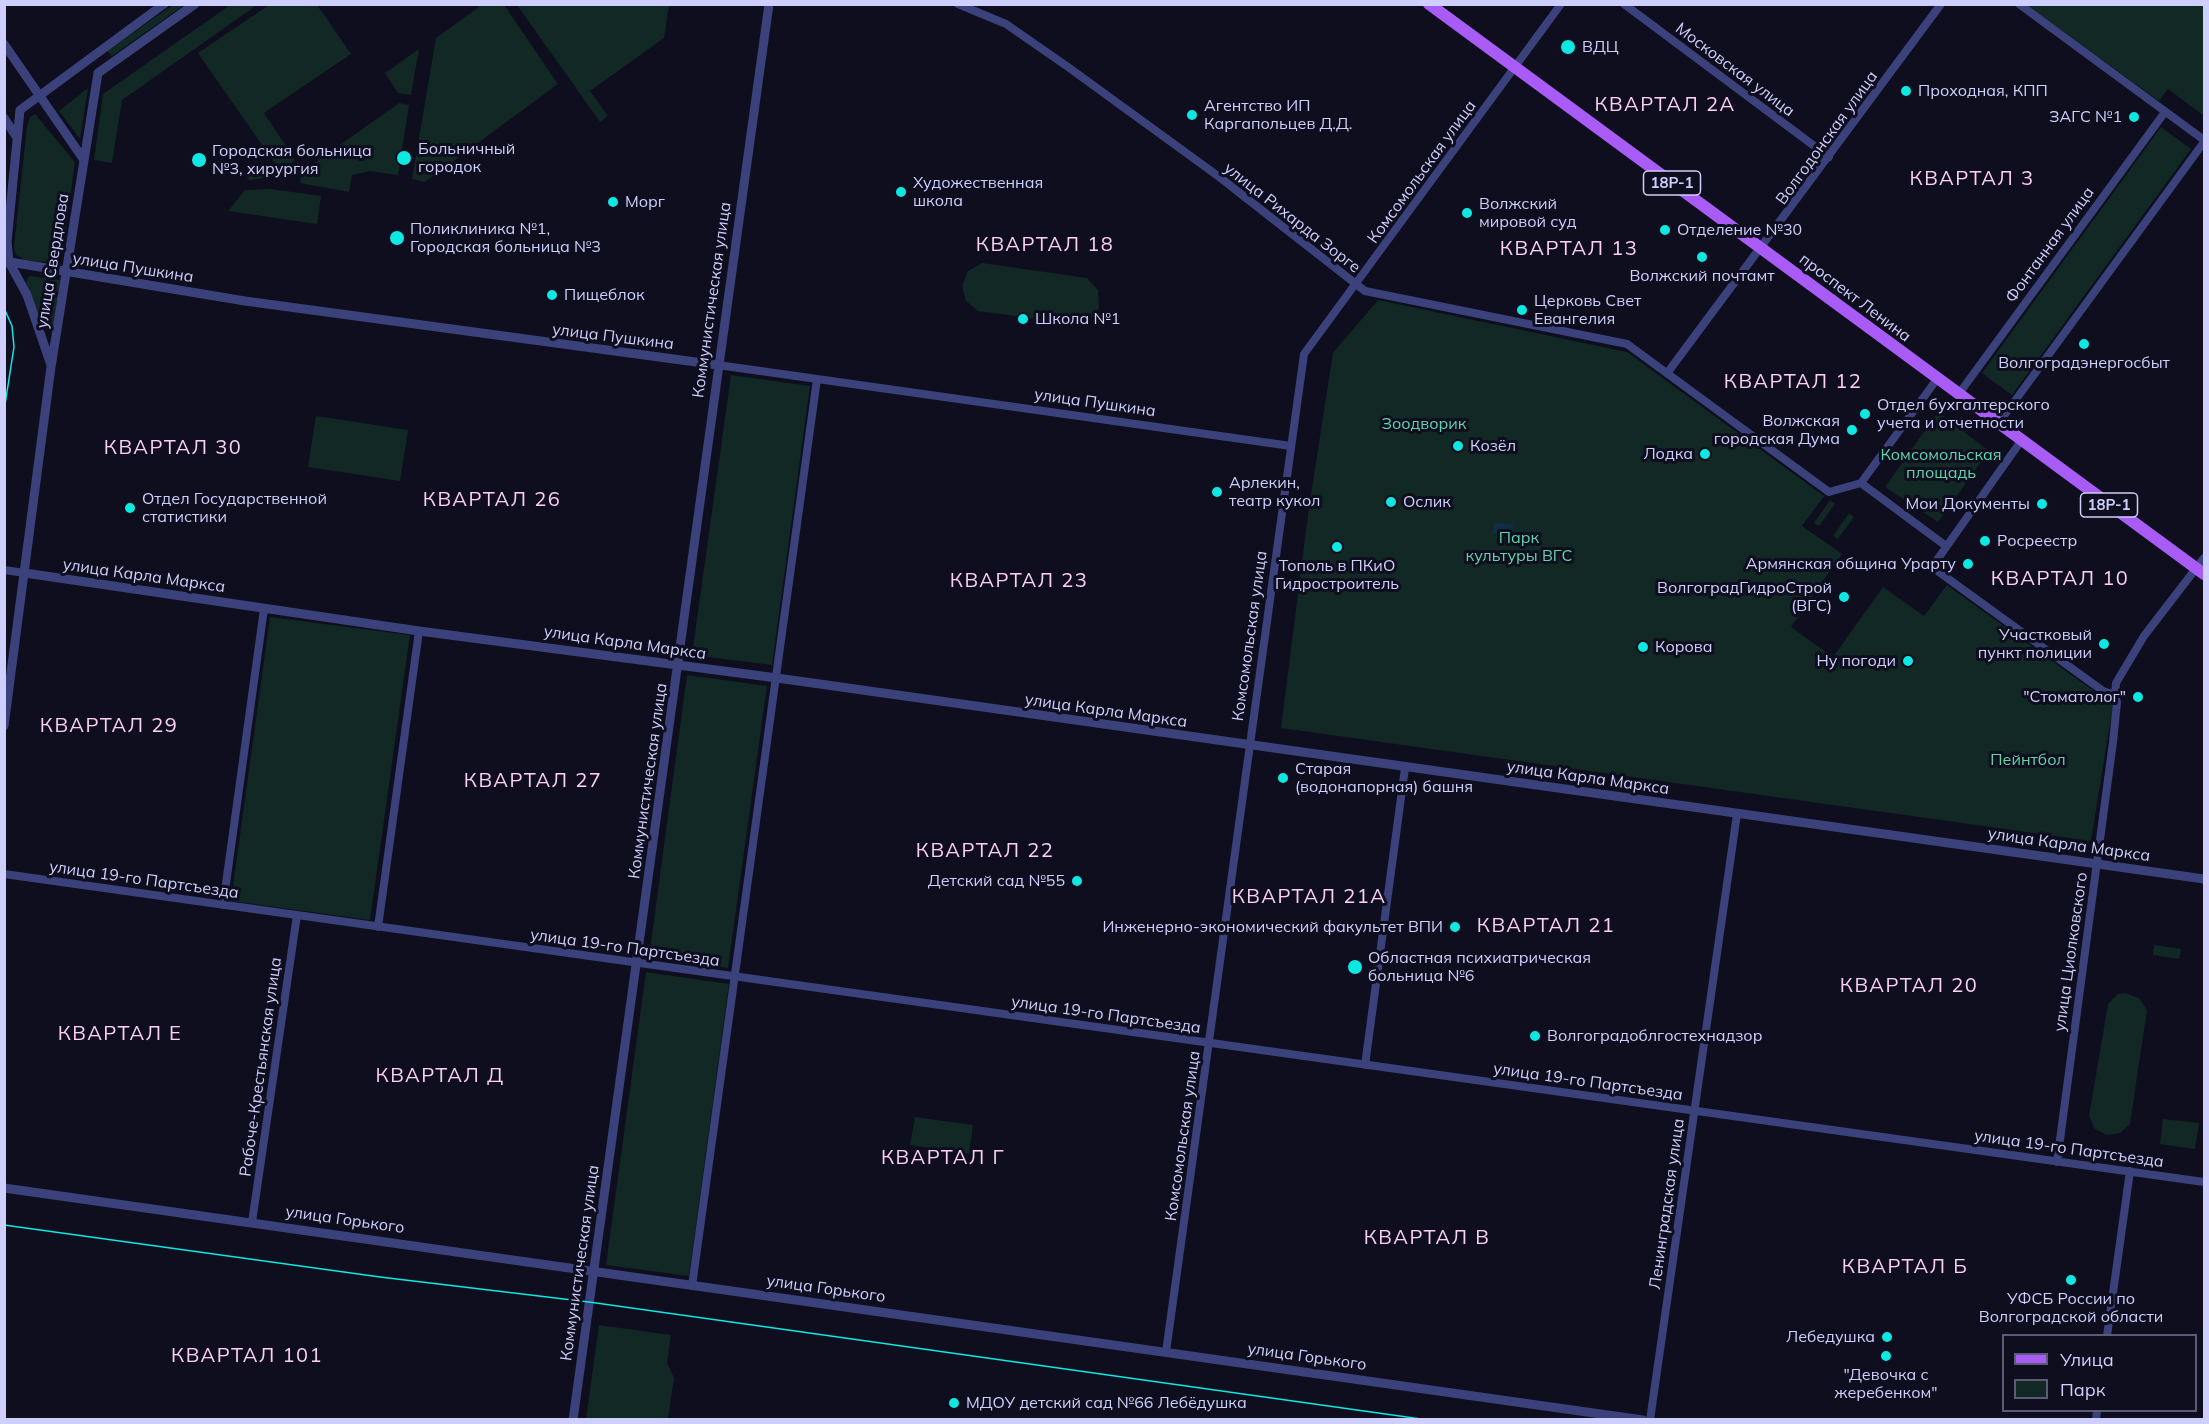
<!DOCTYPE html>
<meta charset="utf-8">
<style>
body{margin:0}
#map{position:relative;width:2209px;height:1424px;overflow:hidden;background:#0e0e1f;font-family:Mulish,sans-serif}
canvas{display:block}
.frame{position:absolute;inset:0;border:6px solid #cecffc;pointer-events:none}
.legend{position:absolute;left:2002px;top:1334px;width:195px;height:78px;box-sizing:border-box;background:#0e0e1f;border:2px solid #5b5b77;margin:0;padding:8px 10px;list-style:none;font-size:18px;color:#cecffc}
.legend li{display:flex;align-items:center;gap:12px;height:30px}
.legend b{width:30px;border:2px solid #5b5b77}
</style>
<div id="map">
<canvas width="2209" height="1424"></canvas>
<div class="frame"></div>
<ul class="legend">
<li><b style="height:8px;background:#a95cf5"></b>Улица</li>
<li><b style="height:16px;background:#112824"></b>Парк</li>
</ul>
</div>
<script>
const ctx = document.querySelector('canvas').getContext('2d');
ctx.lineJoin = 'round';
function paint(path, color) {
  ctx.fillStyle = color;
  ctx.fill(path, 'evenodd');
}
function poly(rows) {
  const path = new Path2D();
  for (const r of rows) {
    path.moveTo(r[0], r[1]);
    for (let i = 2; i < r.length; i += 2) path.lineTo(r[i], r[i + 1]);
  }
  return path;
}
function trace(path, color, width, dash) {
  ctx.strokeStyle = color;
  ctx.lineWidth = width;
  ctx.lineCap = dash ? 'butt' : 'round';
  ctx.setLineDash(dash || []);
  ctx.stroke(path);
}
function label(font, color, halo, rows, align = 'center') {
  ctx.font = font + ' Mulish,sans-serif';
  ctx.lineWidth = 6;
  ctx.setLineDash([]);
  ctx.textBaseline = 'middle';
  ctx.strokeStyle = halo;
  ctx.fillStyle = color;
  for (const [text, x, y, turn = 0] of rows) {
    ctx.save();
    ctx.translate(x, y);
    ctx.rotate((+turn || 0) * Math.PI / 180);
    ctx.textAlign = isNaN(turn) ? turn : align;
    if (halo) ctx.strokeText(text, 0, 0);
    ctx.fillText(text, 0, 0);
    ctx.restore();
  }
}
paint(poly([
 [483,4,504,5,558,84,425,182,412,179,436,38],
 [173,5,184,5,112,56,107,51],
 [230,5,257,5,122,100,112,163,94,160,103,94],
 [317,5,351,54,264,113,295,160,280,171,198,53,269,5],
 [517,5,669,5,664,38,590,91,608,116,600,122],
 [2027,5,2204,5,2204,116,2168,89,2159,101],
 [419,49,411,95,398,93,385,73],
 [88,88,80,139,59,111],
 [399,103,409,105,398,175,370,171,352,175,349,192,300,183,302,172],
 [35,114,75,162,63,250,54,259,43,262,26,260,16,255,14,247,27,126,30,117],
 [2161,127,2191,149,2012,395,1982,373],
 [255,166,264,178,249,180,244,173],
 [271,189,321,196,317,224,228,211,245,190],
 [982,263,1087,278,1098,290,1099,307,1095,315,1082,325,978,311,966,301,962,286,968,271],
 [29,276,60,280,53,331,44,329,26,282],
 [1378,300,1627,352,1824,496,1802,526,1842,554,1791,627,1833,657,1883,587,1924,616,1947,585,2113,705,2091,841,1281,728,1309,507,1333,353],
 [731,375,810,386,772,665,692,655],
 [1938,412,1989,451,1938,522,1885,487],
 [316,416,408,430,400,481,308,467],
 [1830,500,1835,504,1819,526,1814,523],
 [1849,513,1854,517,1838,539,1833,536],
 [270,617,410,635,370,920,231,901],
 [687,675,767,686,728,968,649,957],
 [2154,945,2181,949,2179,959,2153,955],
 [646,972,729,984,689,1276,606,1265],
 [2125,993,2139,998,2147,1010,2130,1124,2120,1133,2107,1135,2095,1129,2089,1116,2108,1004,2118,994],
 [915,1117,973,1125,969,1154,910,1145],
 [2163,1119,2199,1123,2195,1149,2160,1144],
 [599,1325,671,1335,667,1363,674,1378,668,1419,586,1419]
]), '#112824');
paint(poly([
 [1494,523,1513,524,1512,534,1493,533]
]), '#112c44');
trace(poly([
 [958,4,1006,24,1068,67,1218,176,1365,291,1627,344,1829,492,1861,483],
 [1624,4,1829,157],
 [2019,4,2204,140],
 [718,365,1291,446],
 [1668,372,1941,4],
 [1958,395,2165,112],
 [1998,424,2204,142],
 [2021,441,1932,567,2103,691,2115,695],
 [1861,483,1937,379],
 [1861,483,1946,546],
 [4,570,25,573],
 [4,874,2204,1182],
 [223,905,264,609],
 [378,927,419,631],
 [1365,1065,1405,768],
 [2057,1162,2113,742,2117,702,2115,695,2116,683,2144,636,2204,558],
 [252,1222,297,915],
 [692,1286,817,379],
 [2107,1336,2130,1171],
 [1166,1352,1304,354,1561,4],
 [1650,1420,1737,814],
 [2096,1420,2097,1410]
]), '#3b417b', 8);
trace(poly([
 [4,44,84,160],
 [4,118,16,136],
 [4,261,245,301,718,365],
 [51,365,27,295,9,262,7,242,20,110,164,4],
 [25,573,419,631,777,678,2204,879],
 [4,726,51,367,98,73,195,4],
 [4,1188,1643,1420],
 [573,1420,769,4]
]), '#3b417b', 9);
trace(poly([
 [1429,4,2204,574]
]), '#a95cf5', 12);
trace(poly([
 [4,308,12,326,14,347,4,411],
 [4,1225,380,1277,589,1302,1428,1420]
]), '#0ee8e2', 1.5);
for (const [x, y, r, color] of [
 [1568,47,8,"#0ee8e2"],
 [1906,91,6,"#0ee8e2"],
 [1192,115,6,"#0ee8e2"],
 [2134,117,6,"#0ee8e2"],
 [404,158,8,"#0ee8e2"],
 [199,160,8,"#0ee8e2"],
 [901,192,6,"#0ee8e2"],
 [613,202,6,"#0ee8e2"],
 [1467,213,6,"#0ee8e2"],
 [1665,230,6,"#0ee8e2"],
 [397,238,8,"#0ee8e2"],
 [1702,257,6,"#0ee8e2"],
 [552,295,6,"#0ee8e2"],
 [1522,310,6,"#0ee8e2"],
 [1023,319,6,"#0ee8e2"],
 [2084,344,6,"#0ee8e2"],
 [1865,414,6,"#0ee8e2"],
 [1852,430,6,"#0ee8e2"],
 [1458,446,6,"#0ee8e2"],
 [1705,454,6,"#0ee8e2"],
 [1217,492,6,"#0ee8e2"],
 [1391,502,6,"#0ee8e2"],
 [2042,504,6,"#0ee8e2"],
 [130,508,6,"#0ee8e2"],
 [1985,541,6,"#0ee8e2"],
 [1337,547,6,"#0ee8e2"],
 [1968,564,6,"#0ee8e2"],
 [1844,597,6,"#0ee8e2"],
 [2104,644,6,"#0ee8e2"],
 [1643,647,6,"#0ee8e2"],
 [1908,661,6,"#0ee8e2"],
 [2138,697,6,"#0ee8e2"],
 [1283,778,6,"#0ee8e2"],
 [1077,881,6,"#0ee8e2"],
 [1455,927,6,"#0ee8e2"],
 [1355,967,8,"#0ee8e2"],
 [1535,1036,6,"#0ee8e2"],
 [2071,1280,6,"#0ee8e2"],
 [1887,1337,6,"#0ee8e2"],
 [1886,1356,6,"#0ee8e2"],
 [954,1403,6,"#0ee8e2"]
]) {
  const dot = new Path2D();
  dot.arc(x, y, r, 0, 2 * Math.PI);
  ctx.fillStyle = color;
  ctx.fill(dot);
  trace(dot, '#0e0e1f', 2);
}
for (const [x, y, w] of [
 [1672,183,57],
 [2109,505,57]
]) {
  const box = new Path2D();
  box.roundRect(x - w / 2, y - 12, w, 24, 4.5);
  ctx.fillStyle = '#0e0e1f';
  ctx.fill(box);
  trace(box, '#cecffc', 1.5);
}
label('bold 15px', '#cecffc', null, [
 ["18Р-1",1672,183],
 ["18Р-1",2109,505]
]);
label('16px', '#cecffc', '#0e0e1f', [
 ["ВДЦ",1582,47],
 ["Проходная, КПП",1918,91],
 ["Агентство ИП",1204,106],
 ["Каргапольцев Д.Д.",1204,124],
 ["ЗАГС №1",2122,117,"right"],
 ["Больничный",418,149],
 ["городок",418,167],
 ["Городская больница",212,151],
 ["№3, хирургия",212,169],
 ["Художественная",913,183],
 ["школа",913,201],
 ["Морг",625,202],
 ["Волжский",1479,204],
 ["мировой суд",1479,222],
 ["Поликлиника №1,",410,229],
 ["Городская больница №3",410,247],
 ["Отделение №30",1677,230],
 ["Волжский почтамт",1702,276,"center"],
 ["Пищеблок",564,295],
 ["Церковь Свет",1534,301],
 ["Евангелия",1534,319],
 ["Школа №1",1035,319],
 ["Волгоградэнергосбыт",2084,363,"center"],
 ["Отдел бухгалтерского",1877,405],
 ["учета и отчетности",1877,423],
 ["Волжская",1840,421,"right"],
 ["городская Дума",1840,439,"right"],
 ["Козёл",1470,446],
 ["Лодка",1693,454,"right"],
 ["Арлекин,",1229,483],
 ["театр кукол",1229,501],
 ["Отдел Государственной",142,499],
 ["статистики",142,517],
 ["Ослик",1403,502],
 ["Мои Документы",2030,504,"right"],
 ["Росреестр",1997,541],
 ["Армянская община Урарту",1956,564,"right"],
 ["Тополь в ПКиО",1337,566,"center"],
 ["Гидростроитель",1337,584,"center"],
 ["ВолгоградГидроСтрой",1832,588,"right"],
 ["(ВГС)",1832,606,"right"],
 ["Участковый",2092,635,"right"],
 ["пункт полиции",2092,653,"right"],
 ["Корова",1655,647],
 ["Ну погоди",1896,661,"right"],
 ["\"Стоматолог\"",2126,697,"right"],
 ["Старая",1295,769],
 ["(водонапорная) башня",1295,787],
 ["Детский сад №55",1065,881,"right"],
 ["Инженерно-экономический факультет ВПИ",1443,927,"right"],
 ["Областная психиатрическая",1368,958],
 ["больница №6",1368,976],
 ["Волгоградоблгостехнадзор",1547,1036],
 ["УФСБ России по",2071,1299,"center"],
 ["Волгоградской области",2071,1317,"center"],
 ["Лебедушка",1875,1337,"right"],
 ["\"Девочка с",1886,1375,"center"],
 ["жеребенком\"",1886,1393,"center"],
 ["МДОУ детский сад №66 Лебёдушка",966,1403]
], 'left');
label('16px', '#cecffc', '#0e0e1f', [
 ["Московская улица",1735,70,37],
 ["Волгодонская улица",1827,138,-54],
 ["Комсомольская улица",1422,172,-54],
 ["улица Рихарда Зорге",1292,218,38],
 ["Фонтанная улица",2050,245,-54],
 ["улица Свердлова",53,261,-81],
 ["улица Пушкина",133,268,9],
 ["проспект Ленина",1855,298,37],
 ["Коммунистическая улица",712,300,-82],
 ["улица Пушкина",613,337,7],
 ["улица Пушкина",1095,403,8],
 ["улица Карла Маркса",144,576,8],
 ["Комсомольская улица",1250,636,-82],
 ["улица Карла Маркса",625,643,8],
 ["улица Карла Маркса",1106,711,8],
 ["улица Карла Маркса",1588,778,8],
 ["Коммунистическая улица",648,781,-82],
 ["улица Карла Маркса",2069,845,8],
 ["улица 19-го Партсъезда",144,880,8],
 ["улица 19-го Партсъезда",625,948,8],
 ["улица Циолковского",2071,952,-82],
 ["улица 19-го Партсъезда",1106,1015,8],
 ["Рабоче-Крестьянская улица",261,1067,-82],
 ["улица 19-го Партсъезда",1588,1082,8],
 ["Комсомольская улица",1183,1136,-82],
 ["улица 19-го Партсъезда",2069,1149,8],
 ["Ленинградская улица",1667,1204,-82],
 ["улица Горького",345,1220,8],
 ["Коммунистическая улица",580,1263,-82],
 ["улица Горького",826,1289,8],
 ["улица Горького",1307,1357,8]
]);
label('16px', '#5fd7aa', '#0e0e1f', [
 ["Зоодворик",1424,424],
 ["Комсомольская",1941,455],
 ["площадь",1941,473],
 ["Парк",1519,538],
 ["культуры ВГС",1519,556],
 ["Пейнтбол",2028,760]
]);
ctx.letterSpacing = '1.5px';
label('20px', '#fcd0f2', '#0e0e1f', [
 ["КВАРТАЛ 2А",1665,105],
 ["КВАРТАЛ 3",1972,179],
 ["КВАРТАЛ 18",1045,245],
 ["КВАРТАЛ 13",1569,249],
 ["КВАРТАЛ 12",1793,382],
 ["КВАРТАЛ 30",173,448],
 ["КВАРТАЛ 26",492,500],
 ["КВАРТАЛ 10",2060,579],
 ["КВАРТАЛ 23",1019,581],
 ["КВАРТАЛ 29",109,726],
 ["КВАРТАЛ 27",533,781],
 ["КВАРТАЛ 22",985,851],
 ["КВАРТАЛ 21А",1309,897],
 ["КВАРТАЛ 21",1546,926],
 ["КВАРТАЛ 20",1909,986],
 ["КВАРТАЛ Е",120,1034],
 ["КВАРТАЛ Д",440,1076],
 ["КВАРТАЛ Г",943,1158],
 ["КВАРТАЛ В",1427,1238],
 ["КВАРТАЛ Б",1905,1267],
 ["КВАРТАЛ 101",247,1356]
]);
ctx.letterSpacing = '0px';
</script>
